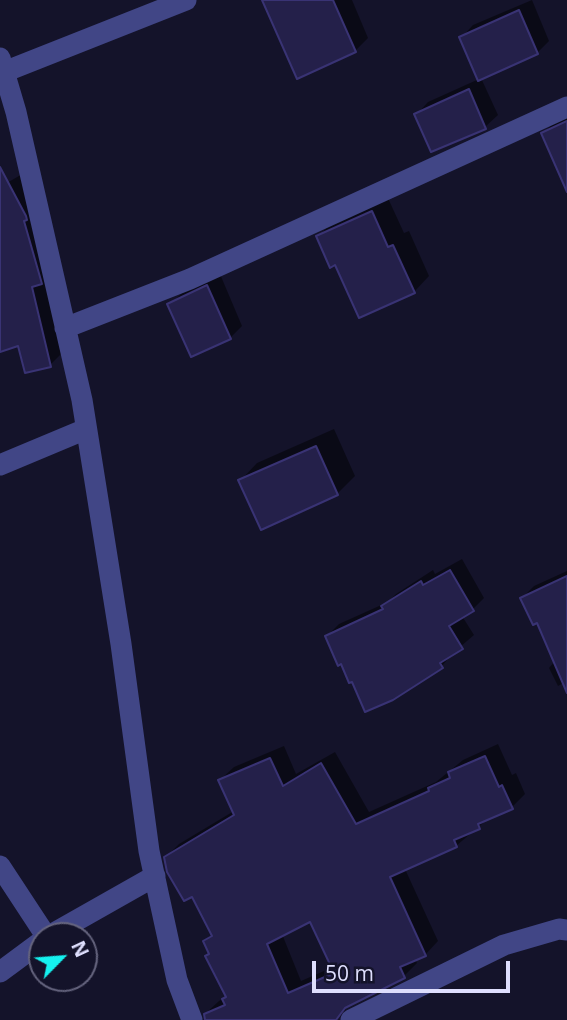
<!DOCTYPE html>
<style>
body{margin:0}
#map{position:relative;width:567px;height:1020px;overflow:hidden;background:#14132a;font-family:"Open Sans",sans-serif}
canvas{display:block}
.north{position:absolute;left:28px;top:922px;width:70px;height:70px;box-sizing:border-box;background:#14132a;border:2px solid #65647e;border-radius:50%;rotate:65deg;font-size:19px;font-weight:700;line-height:28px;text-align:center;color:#dedefd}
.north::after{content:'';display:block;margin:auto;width:24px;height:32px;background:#15f1ef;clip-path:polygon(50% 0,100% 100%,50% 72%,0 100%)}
.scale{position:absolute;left:312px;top:961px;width:198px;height:32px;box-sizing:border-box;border:4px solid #dedefd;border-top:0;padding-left:9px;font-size:21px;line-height:24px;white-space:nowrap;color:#dedefd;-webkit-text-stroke:5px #14132a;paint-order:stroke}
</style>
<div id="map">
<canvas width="567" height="1020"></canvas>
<div class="north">N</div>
<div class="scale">50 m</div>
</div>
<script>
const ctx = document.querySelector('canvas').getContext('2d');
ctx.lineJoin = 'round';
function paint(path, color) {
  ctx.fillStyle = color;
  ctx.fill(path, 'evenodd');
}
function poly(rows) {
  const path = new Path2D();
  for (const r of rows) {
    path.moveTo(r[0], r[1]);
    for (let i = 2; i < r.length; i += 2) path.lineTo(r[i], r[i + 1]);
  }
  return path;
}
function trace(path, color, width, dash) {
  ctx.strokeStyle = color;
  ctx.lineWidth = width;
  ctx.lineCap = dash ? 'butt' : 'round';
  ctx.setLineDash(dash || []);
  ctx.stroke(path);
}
paint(poly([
 [264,0,352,0,368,38,355,51],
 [532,0,549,41,537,53,481,78,498,115,485,127,432,150,416,115,428,102,479,79,461,38,473,25],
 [567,116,567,177,543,134,555,121],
 [24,173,64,351,50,365,19,344,0,350,0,187],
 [387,196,404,233,409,231,429,276,414,292,336,263,318,237,333,221],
 [220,274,242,326,230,338,170,305,182,293],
 [334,429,355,476,337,494,240,481,257,463],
 [462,559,484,598,472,610,462,616,474,635,453,653,442,666,352,679,327,636,339,624,388,602,396,594,433,570,435,574],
 [567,571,567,681,558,686,549,668,555,661,538,621,522,598,534,586],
 [498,744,512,775,516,773,525,794,512,807,489,818,456,846,405,869,438,941,425,955,415,959,417,963,404,976,351,1003,332,1020,206,1020,205,1014,219,1001,227,996,205,941,213,933,192,895,166,857,179,844,234,811,220,780,234,767,284,746,296,774,335,752,369,812,436,782,463,760],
 [311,919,333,967,301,981,282,934]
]), '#0007');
const building = poly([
 [262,0,333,0,356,52,297,79,262,0],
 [519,10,538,54,478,81,459,37,519,10],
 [469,89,486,129,431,152,414,114,469,89],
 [567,121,567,192,541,133,567,121],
 [0,167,26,216,27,220,24,221,42,284,32,287,51,367,25,373,18,346,0,352,0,167],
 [372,211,388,247,393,245,415,293,359,318,335,265,330,268,316,236,372,211],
 [207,285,231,339,191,357,167,304,207,285],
 [316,446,338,495,261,530,238,480,316,446],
 [450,570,474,611,449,626,463,649,440,663,443,668,393,700,365,712,352,682,349,683,341,664,338,666,325,636,383,609,381,606,421,581,423,585,450,570],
 [567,576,567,693,537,623,533,625,520,598,567,576],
 [485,756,499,787,502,785,513,809,478,824,480,829,454,840,457,847,390,877,426,956,400,967,405,978,345,1008,336,1020,205,1020,204,1014,225,1005,222,999,226,997,205,956,209,954,203,941,212,936,192,897,184,901,167,872,164,857,234,815,218,780,270,758,283,786,321,763,356,824,429,791,428,788,450,778,448,772,485,756],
 [310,922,334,973,288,993,267,944,310,922]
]);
paint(building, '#24204a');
trace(building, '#393374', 2);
trace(poly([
 [0,58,16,112,82,400,121,644,149,851,177,980,192,1020],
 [4,72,186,0],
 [65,328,190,279,567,107],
 [0,465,86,429],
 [0,866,46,936],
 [49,936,155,876],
 [0,972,42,941],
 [351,1020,504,945,559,929,567,930]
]), '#414686', 21);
</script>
